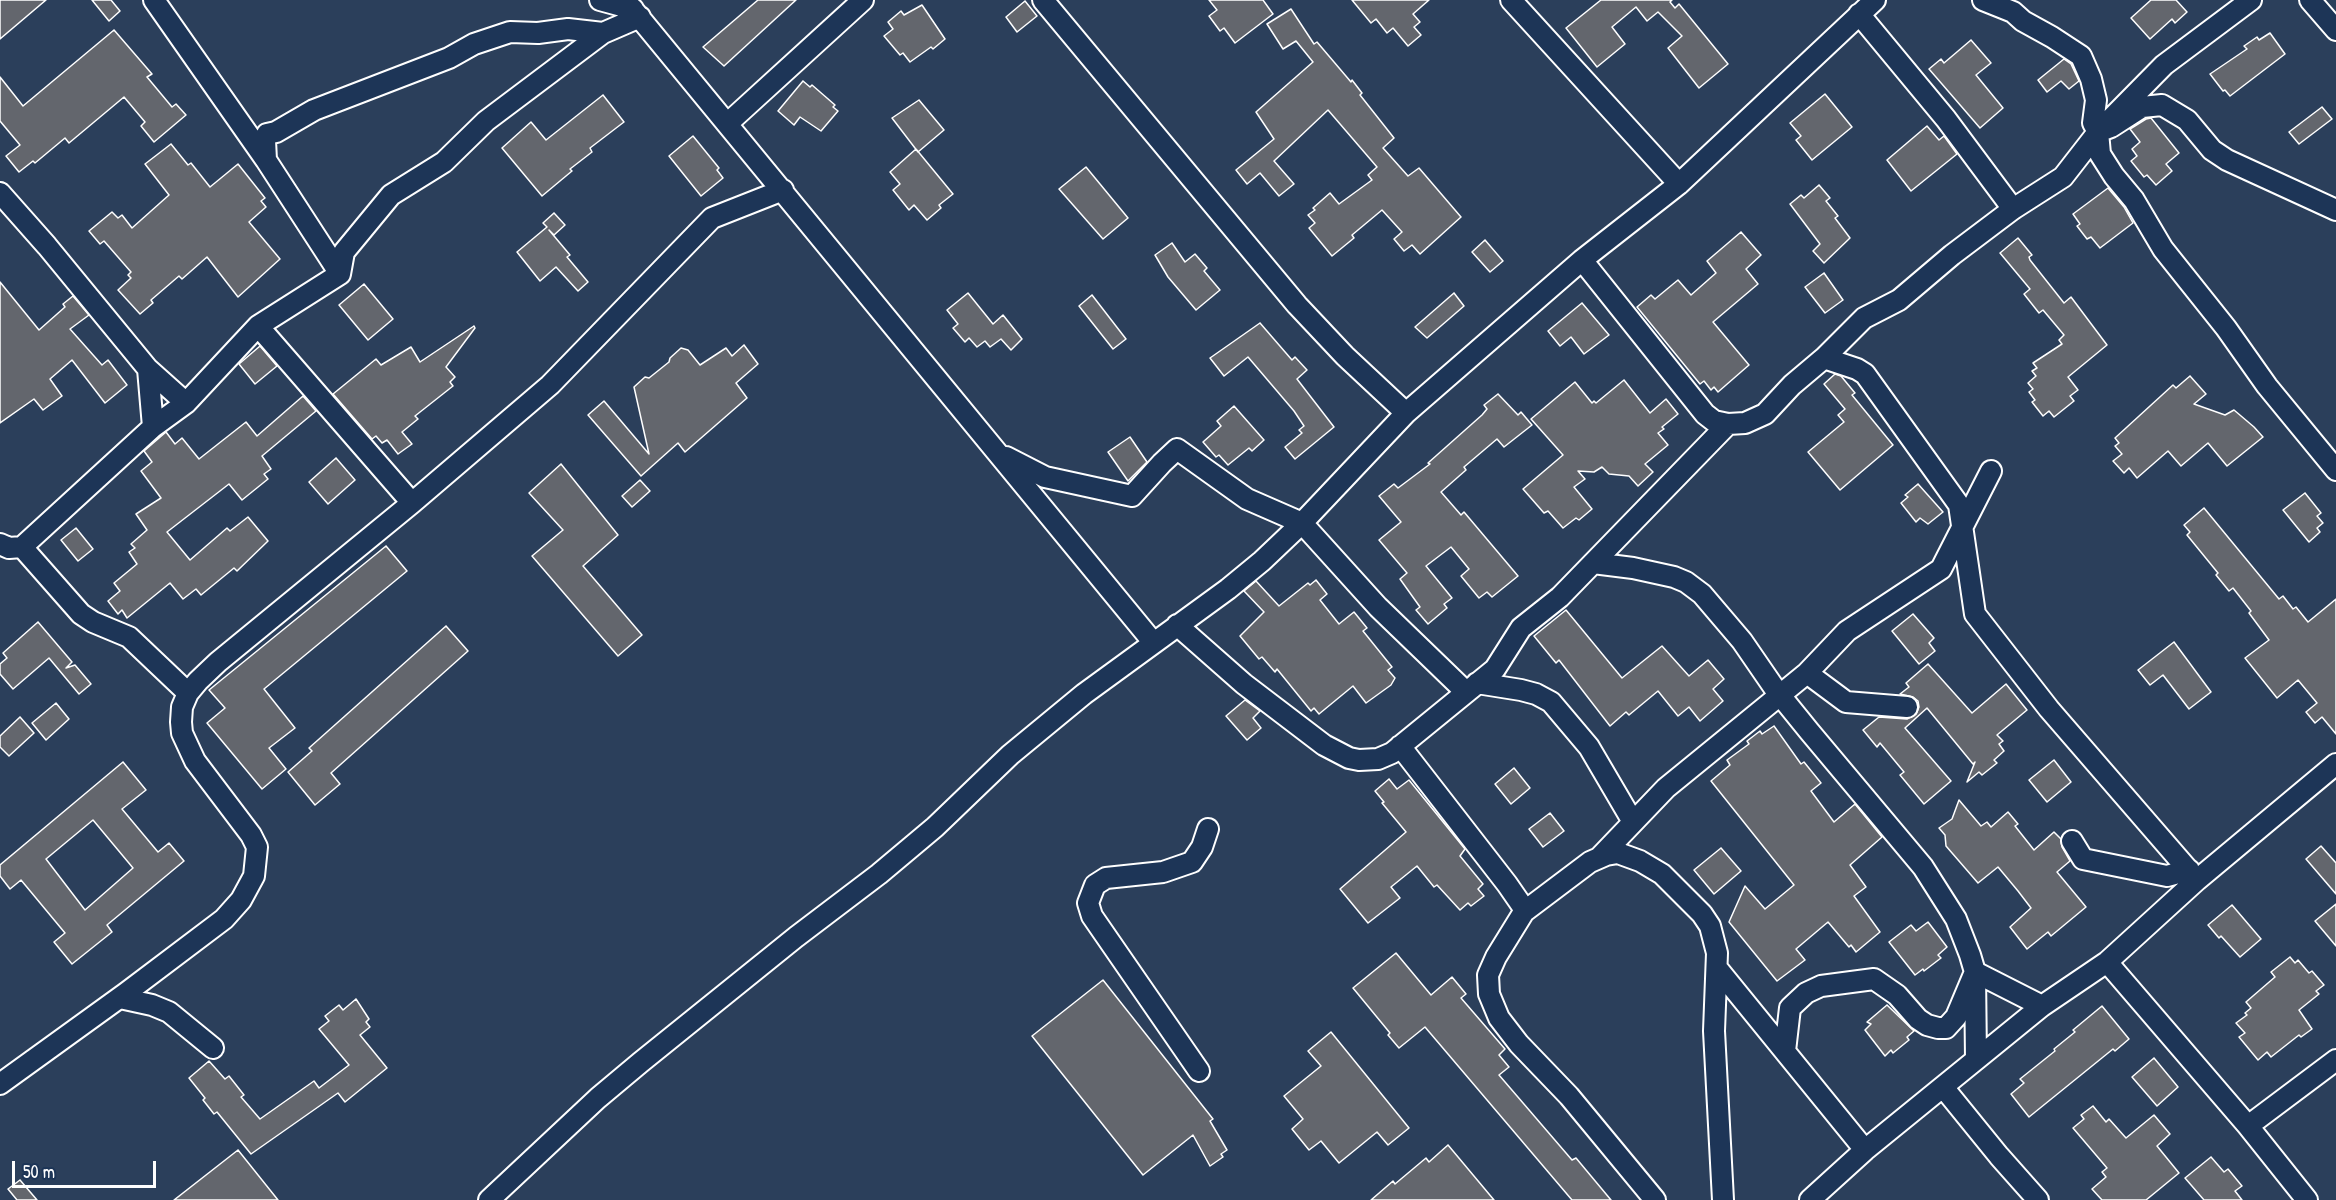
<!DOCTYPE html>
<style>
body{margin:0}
#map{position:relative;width:2336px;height:1200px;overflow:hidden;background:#2b3f5b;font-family:"Patrick Hand",sans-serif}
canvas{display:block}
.scale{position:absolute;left:12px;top:1161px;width:144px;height:27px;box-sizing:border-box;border:3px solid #fff;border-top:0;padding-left:8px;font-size:18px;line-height:21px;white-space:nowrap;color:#fff;-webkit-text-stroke:4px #1d3557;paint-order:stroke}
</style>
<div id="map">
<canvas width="2336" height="1200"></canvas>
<div class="scale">50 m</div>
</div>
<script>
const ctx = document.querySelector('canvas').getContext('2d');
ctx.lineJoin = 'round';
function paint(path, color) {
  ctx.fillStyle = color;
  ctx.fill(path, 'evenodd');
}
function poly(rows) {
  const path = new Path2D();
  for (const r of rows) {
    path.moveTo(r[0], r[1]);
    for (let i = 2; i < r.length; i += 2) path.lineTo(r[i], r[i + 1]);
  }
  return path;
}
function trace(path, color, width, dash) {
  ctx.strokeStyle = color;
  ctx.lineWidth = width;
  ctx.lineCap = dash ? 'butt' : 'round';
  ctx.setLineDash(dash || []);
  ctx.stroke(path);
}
const building = poly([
 [0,0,46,0,0,39,0,0],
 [92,0,111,0,120,11,109,21,92,0],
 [758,0,796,0,724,66,703,47,758,0],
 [1209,0,1263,0,1273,14,1235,43,1224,28,1220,31,1209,16,1217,10,1209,0],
 [1352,0,1429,0,1413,14,1420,22,1414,27,1421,35,1408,46,1393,28,1387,33,1376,19,1371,23,1352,0],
 [1601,0,1672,0,1670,2,1675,8,1679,4,1728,64,1699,88,1668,48,1682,36,1658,12,1647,21,1636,7,1612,27,1625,44,1597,67,1566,28,1601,0],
 [2151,0,2176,0,2187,12,2175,23,2172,19,2150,39,2131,18,2151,0],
 [1025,1,1037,16,1017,32,1006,17,1025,1],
 [922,5,945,39,933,49,931,47,910,62,903,53,900,55,884,36,893,29,888,22,901,11,904,15,922,5],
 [1291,9,1314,44,1317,42,1351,82,1352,80,1362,93,1360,95,1394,138,1383,148,1408,176,1419,168,1461,217,1420,254,1412,245,1404,251,1394,239,1402,232,1382,210,1352,235,1354,238,1332,256,1309,228,1315,223,1308,215,1315,210,1313,208,1330,193,1339,204,1372,180,1368,175,1377,167,1328,110,1274,161,1294,184,1279,196,1260,173,1247,184,1236,170,1274,139,1256,112,1313,62,1296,41,1283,49,1267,24,1291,9],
 [114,30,152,74,147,77,172,107,176,104,186,115,154,142,141,126,145,122,124,97,69,143,65,138,35,163,33,161,19,172,6,156,20,145,0,121,0,77,23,106,114,30],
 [2270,33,2285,54,2230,96,2225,90,2223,91,2210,74,2247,49,2244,46,2257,37,2259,40,2270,33],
 [1971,40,1991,63,1976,75,2003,108,1980,128,1929,69,1941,59,1944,63,1971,40],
 [2064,59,2071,64,2079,81,2069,89,2061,81,2047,92,2038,80,2064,59],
 [803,81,810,87,812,85,835,105,833,107,838,111,821,131,800,117,794,125,778,111,803,81],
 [1825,94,1852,127,1812,160,1796,140,1801,136,1790,123,1825,94],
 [603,95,624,122,590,148,592,152,570,169,572,171,542,196,502,148,531,122,546,140,603,95],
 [919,100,944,130,918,152,892,118,919,100],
 [2322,107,2332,119,2299,144,2289,132,2322,107],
 [2151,118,2179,153,2166,164,2172,171,2156,185,2147,175,2144,177,2131,161,2137,156,2132,149,2140,142,2130,129,2146,119,2151,118],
 [1927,126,1939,140,1944,136,1957,154,1911,191,1887,160,1927,126],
 [693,136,719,168,717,170,723,178,701,196,669,156,693,136],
 [171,144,188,165,191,163,210,187,238,164,265,198,261,201,266,207,249,222,280,259,238,297,207,257,182,279,179,276,151,300,153,303,140,314,118,290,131,278,128,275,131,272,104,241,100,244,89,231,112,212,118,218,122,215,132,228,169,195,145,164,171,144],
 [916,149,953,194,939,205,941,208,927,220,914,205,909,210,893,190,900,184,890,172,916,149],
 [1086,167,1128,218,1103,239,1059,189,1086,167],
 [1819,185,1830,198,1826,201,1838,216,1835,218,1850,238,1824,263,1813,251,1820,244,1790,204,1801,195,1804,198,1819,185],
 [2108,188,2124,207,2133,223,2100,248,2091,237,2087,239,2077,226,2080,224,2073,214,2108,188],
 [554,213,565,225,554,235,549,230,570,255,567,257,588,282,578,291,556,267,540,281,517,252,547,227,543,223,554,213],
 [1741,232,1761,255,1746,269,1758,284,1713,322,1749,365,1718,392,1714,387,1711,390,1704,381,1700,384,1637,307,1651,295,1655,299,1678,280,1691,295,1716,273,1707,261,1741,232],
 [2018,238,2032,255,2029,257,2030,260,2064,303,2071,297,2107,345,2068,377,2078,390,2070,396,2074,401,2054,417,2049,411,2043,416,2032,402,2035,400,2029,392,2033,389,2028,383,2036,376,2032,371,2037,368,2033,363,2062,344,2059,340,2064,335,2043,310,2039,313,2024,294,2030,289,2000,253,2018,238],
 [1485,240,1503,261,1490,272,1472,252,1485,240],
 [1172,243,1185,262,1195,254,1207,268,1204,271,1220,290,1196,310,1168,277,1155,255,1172,243],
 [1824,273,1843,300,1825,313,1805,287,1824,273],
 [0,282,39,330,65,307,63,304,73,296,89,315,70,329,102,365,108,360,127,385,105,403,72,360,50,379,62,396,43,410,34,399,0,423,0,282],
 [364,284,393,319,368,340,339,305,364,284],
 [968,293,993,324,1003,315,1022,339,1011,350,1001,339,990,347,985,341,977,347,969,338,965,342,953,328,958,324,947,310,968,293],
 [1454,293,1464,306,1427,338,1415,327,1454,293],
 [1092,295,1126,339,1113,349,1079,306,1092,295],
 [1582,303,1609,335,1584,354,1571,337,1560,346,1548,331,1582,303],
 [1260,323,1292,360,1295,357,1307,370,1297,379,1334,427,1295,459,1285,447,1302,433,1299,430,1304,426,1294,411,1248,357,1224,376,1210,358,1260,323],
 [474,326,475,328,446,367,455,377,450,382,453,386,415,416,418,419,402,432,412,444,398,454,387,440,382,443,376,436,372,439,333,394,376,359,381,365,411,347,420,362,474,326],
 [744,345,758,364,736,383,747,398,685,452,678,443,641,476,588,415,604,401,649,454,634,387,645,377,649,378,669,362,670,358,681,348,688,350,700,365,726,348,732,356,744,345],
 [260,346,277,366,255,384,239,364,260,346],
 [1835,374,1841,376,1855,393,1852,395,1893,445,1840,490,1808,452,1844,422,1838,415,1845,409,1824,384,1835,374],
 [2190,376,2206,394,2194,404,2225,415,2234,410,2254,427,2263,437,2227,466,2208,443,2181,466,2168,451,2137,478,2129,468,2124,473,2113,461,2122,454,2115,446,2119,443,2115,438,2173,385,2176,388,2190,376],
 [1624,380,1650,413,1666,399,1678,414,1662,427,1664,429,1658,433,1668,445,1645,464,1653,472,1638,486,1629,476,1609,474,1602,467,1594,472,1578,471,1585,479,1574,487,1592,509,1579,520,1576,518,1563,528,1548,511,1544,513,1523,489,1563,455,1531,419,1575,382,1592,403,1594,401,1596,403,1624,380],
 [1498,394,1518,415,1521,412,1532,425,1504,447,1497,439,1464,467,1466,470,1441,492,1461,515,1464,512,1518,576,1492,597,1487,592,1479,598,1461,576,1469,569,1451,547,1426,566,1452,598,1444,604,1447,608,1428,624,1416,610,1420,607,1400,579,1407,573,1379,540,1401,522,1379,496,1394,484,1398,488,1430,464,1428,463,1482,415,1487,409,1484,405,1498,394],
 [303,396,316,411,262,456,271,469,264,474,268,479,242,500,229,484,167,532,190,560,227,528,230,531,248,517,268,541,237,571,234,568,201,595,196,589,183,599,170,583,127,618,122,610,118,614,108,601,120,591,114,583,137,564,129,552,135,548,131,544,147,530,136,514,161,498,141,471,152,462,144,451,166,432,175,444,182,438,199,459,246,422,257,436,303,396],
 [1234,406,1264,440,1252,451,1249,448,1228,465,1219,455,1216,457,1203,442,1221,426,1217,421,1234,406],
 [1130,437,1147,462,1128,481,1108,452,1130,437],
 [336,458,355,480,328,504,309,482,336,458],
 [561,464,618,535,583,566,642,635,618,656,532,556,563,530,529,493,561,464],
 [640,480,650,491,632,507,622,496,640,480],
 [1918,484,1943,512,1928,524,1920,518,1916,522,1901,503,1908,497,1905,495,1918,484],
 [2305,493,2321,513,2317,516,2323,523,2317,528,2320,532,2309,542,2283,510,2305,493],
 [2204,508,2279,599,2283,596,2293,609,2296,607,2308,622,2336,599,2336,734,2322,717,2315,723,2306,712,2317,703,2298,680,2277,698,2245,658,2269,640,2249,613,2251,611,2233,588,2229,591,2216,575,2218,573,2187,535,2190,532,2184,525,2204,508],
 [76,528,93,549,78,561,61,540,76,528],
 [386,546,407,571,264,689,295,728,269,748,286,769,262,789,207,723,225,708,209,690,386,546],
 [1316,580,1327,594,1320,600,1339,624,1354,612,1367,628,1363,631,1392,667,1388,670,1395,678,1391,685,1366,703,1353,686,1319,714,1314,708,1311,711,1277,669,1275,672,1262,657,1259,659,1240,636,1264,612,1244,591,1256,581,1279,606,1308,583,1310,585,1316,580],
 [1566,610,1622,678,1662,646,1689,676,1708,660,1724,679,1713,689,1723,701,1700,721,1689,707,1678,716,1658,691,1629,715,1626,712,1610,726,1559,660,1556,663,1534,636,1566,610],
 [1913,614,1934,638,1929,643,1935,651,1919,664,1892,631,1913,614],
 [38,622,72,662,66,668,75,665,91,684,79,694,49,658,13,689,0,674,0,664,7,658,3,653,38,622],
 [446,626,468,651,331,773,340,784,315,805,288,772,312,751,309,748,446,626],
 [2174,642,2211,692,2189,709,2163,675,2150,685,2138,670,2174,642],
 [1928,664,1972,713,2006,684,2027,710,1997,735,2003,741,1999,744,2004,751,1994,760,1997,763,1982,775,1979,772,1967,782,1975,762,1973,764,1927,708,1905,728,1951,781,1924,804,1900,775,1904,772,1880,743,1877,747,1863,730,1879,717,1907,719,1916,714,1919,707,1918,701,1913,697,1900,694,1909,687,1906,683,1928,664],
 [1245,700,1260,711,1253,718,1261,728,1247,740,1226,716,1245,700],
 [56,703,69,719,46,740,32,723,56,703],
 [20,717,34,733,9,756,0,747,0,736,20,717],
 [1774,726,1801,764,1804,762,1821,783,1811,791,1834,822,1855,804,1882,837,1850,865,1866,887,1854,896,1880,932,1856,952,1851,945,1849,947,1828,922,1796,949,1805,960,1777,981,1729,922,1745,886,1765,909,1794,885,1711,781,1730,765,1727,760,1749,744,1747,741,1760,731,1762,734,1774,726],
 [2054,760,2071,782,2047,802,2029,780,2054,760],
 [123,762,146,790,122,809,158,852,169,843,184,861,107,925,112,932,72,964,54,942,65,933,21,880,10,889,0,876,0,865,123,762],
 [93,820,133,868,85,910,46,859,93,820],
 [1514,768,1530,788,1511,804,1495,784,1514,768],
 [1389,779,1397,789,1409,780,1465,849,1460,856,1483,884,1478,889,1484,896,1471,906,1468,903,1460,910,1437,885,1434,887,1417,866,1391,887,1400,898,1368,923,1340,889,1406,832,1382,803,1384,802,1375,791,1389,779],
 [1959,800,1981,826,1987,822,1991,827,2008,812,2018,824,2015,826,2034,850,2054,832,2061,839,2062,847,2070,861,2057,872,2086,907,2051,936,2048,932,2027,949,2010,927,2031,908,2018,891,1998,867,1978,883,1946,846,1945,835,1939,828,1952,819,1959,800],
 [1550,813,1564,831,1543,847,1529,829,1550,813],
 [2321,846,2336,863,2336,894,2306,859,2321,846],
 [1721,848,1741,871,1714,894,1694,870,1721,848],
 [2336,904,2336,946,2315,921,2336,904],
 [2232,905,2261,939,2240,957,2221,936,2219,938,2208,925,2232,905],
 [1928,922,1947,947,1938,955,1941,958,1924,971,1923,969,1915,975,1889,942,1911,925,1916,931,1928,922],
 [1396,953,1431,995,1452,977,1466,994,1461,998,1505,1049,1499,1055,1509,1067,1499,1075,1572,1160,1576,1158,1611,1200,1572,1200,1425,1027,1399,1048,1388,1035,1390,1033,1353,988,1396,953],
 [2290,957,2295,963,2298,960,2309,973,2312,971,2324,985,2316,991,2319,994,2299,1010,2312,1029,2301,1037,2299,1035,2271,1057,2267,1052,2258,1060,2239,1037,2245,1033,2236,1023,2247,1015,2245,1013,2251,1008,2246,1002,2275,977,2271,972,2290,957],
 [1103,980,1213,1119,1210,1121,1227,1150,1221,1154,1223,1157,1210,1166,1193,1135,1143,1175,1032,1036,1103,980],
 [356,999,369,1019,366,1022,370,1027,360,1035,387,1068,345,1102,338,1093,251,1154,217,1112,214,1114,203,1100,205,1098,189,1078,209,1061,225,1079,229,1076,244,1095,241,1097,260,1119,314,1081,319,1088,349,1065,319,1029,329,1021,325,1016,339,1005,343,1010,356,999],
 [1887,1005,1914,1031,1907,1037,1909,1040,1893,1053,1891,1050,1885,1056,1865,1030,1871,1024,1867,1022,1887,1005],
 [2102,1006,2129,1039,2115,1051,2113,1049,2029,1117,2011,1094,2024,1083,2020,1079,2055,1051,2054,1049,2075,1032,2073,1030,2102,1006],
 [1331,1032,1409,1128,1388,1145,1377,1132,1339,1163,1321,1141,1309,1150,1292,1129,1303,1119,1284,1096,1321,1066,1308,1051,1331,1032],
 [2154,1058,2178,1087,2157,1106,2132,1077,2154,1058],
 [2093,1106,2106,1122,2109,1119,2126,1138,2154,1115,2170,1134,2157,1146,2179,1173,2146,1200,2102,1200,2092,1189,2106,1177,2102,1172,2107,1168,2073,1128,2084,1119,2081,1115,2093,1106],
 [1448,1145,1494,1200,1371,1200,1393,1181,1395,1184,1426,1158,1429,1162,1448,1145],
 [238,1150,278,1200,174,1200,238,1150],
 [2211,1157,2224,1172,2228,1169,2242,1186,2235,1191,2242,1200,2204,1200,2185,1178,2211,1157],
 [20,1180,37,1200,17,1200,8,1189,20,1180]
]);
paint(building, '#63666d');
trace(building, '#fff', 1.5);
const minor = poly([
 [154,0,266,160,340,274],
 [600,0,633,9],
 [625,0,1153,642],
 [1043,0,1297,305,1345,356,1406,413],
 [1511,0,1679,184],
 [1983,0,2013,12,2023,21,2052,37,2081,56,2091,79,2096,100,2093,123,2098,132,2111,127,2142,107,2162,105,2187,120,2212,150,2227,160,2336,210],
 [2310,0,2336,30],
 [1859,14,1946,119,2013,209],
 [727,124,863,0],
 [2098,132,2100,154,2114,176,2134,200,2163,249,2226,328,2267,386,2336,470],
 [266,160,265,140,267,134,276,132,314,110,449,58,474,44,510,32,538,33,568,29,603,33],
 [0,193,47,246,148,369,186,403],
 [1582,260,1705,414,1714,421,1728,424,1745,423,1765,414,1792,385,1824,358,1857,369,1865,374,1959,505,1975,614,2049,709,2197,880],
 [258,326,412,503],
 [1824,358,1864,318,1899,300,1952,255,2013,209,2063,177,2098,132,2164,65,2251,0],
 [148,369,153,427],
 [1006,457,1045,477,1132,496,1162,463,1177,449,1247,499,1302,523,1378,607,1466,692],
 [0,544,9,548,22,547,153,427,186,403,258,326,340,274,344,252,391,195,444,162,486,121,603,33,640,17],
 [22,547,81,614,93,622,129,637,188,693],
 [1593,563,1633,568,1674,577,1686,582,1702,594,1742,641,1775,689,1809,731,1923,867,1956,919,1970,955,1975,972,1976,1059],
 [1177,625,1244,684,1324,745,1349,758,1359,760,1378,759,1392,753,1495,669,1521,628,1560,597,1728,424],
 [1807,673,1846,702,1907,707],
 [1477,683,1521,690,1536,694,1551,702,1589,747,1633,822],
 [1400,746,1507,884,1525,910,1496,957,1488,975,1489,994,1499,1018,1519,1044,1569,1096,1655,1200],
 [2072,841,2083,859,2167,876,2189,870],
 [1599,858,1666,788,1807,673,1847,631,1941,569,1991,471],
 [1525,911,1590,862,1606,855,1618,853,1640,861,1662,874,1702,914,1710,926,1717,953,1714,1031,1723,1200],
 [2107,962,2248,1126,2307,1200],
 [1717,968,1865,1150],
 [120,998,152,1005,169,1012,213,1048],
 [1785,1051,1790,1008,1806,993,1821,986,1874,979,1897,995,1918,1019,1927,1025,1938,1028,1946,1028,1956,1017,1975,972,2042,1006],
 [1199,1071,1092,916,1088,903,1095,885,1106,878,1163,872,1192,862,1202,847,1208,829],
 [0,1084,126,993,224,919,241,900,254,876,257,847,251,835,195,761,182,733,181,722,182,707,188,693,198,681,218,662,412,503,550,385,712,218,783,190],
 [1943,1087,1999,1156,2038,1200],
 [2248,1126,2336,1060],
 [489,1200,598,1098,641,1062,796,937,879,874,935,827,1010,755,1084,694,1228,589,1262,561,1302,523,1406,413,1582,260,1679,184,1875,0],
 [1810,1200,1865,1150,2042,1006,2107,962,2197,880,2336,764]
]);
trace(minor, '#fff', 24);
trace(minor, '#1d3557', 20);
</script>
